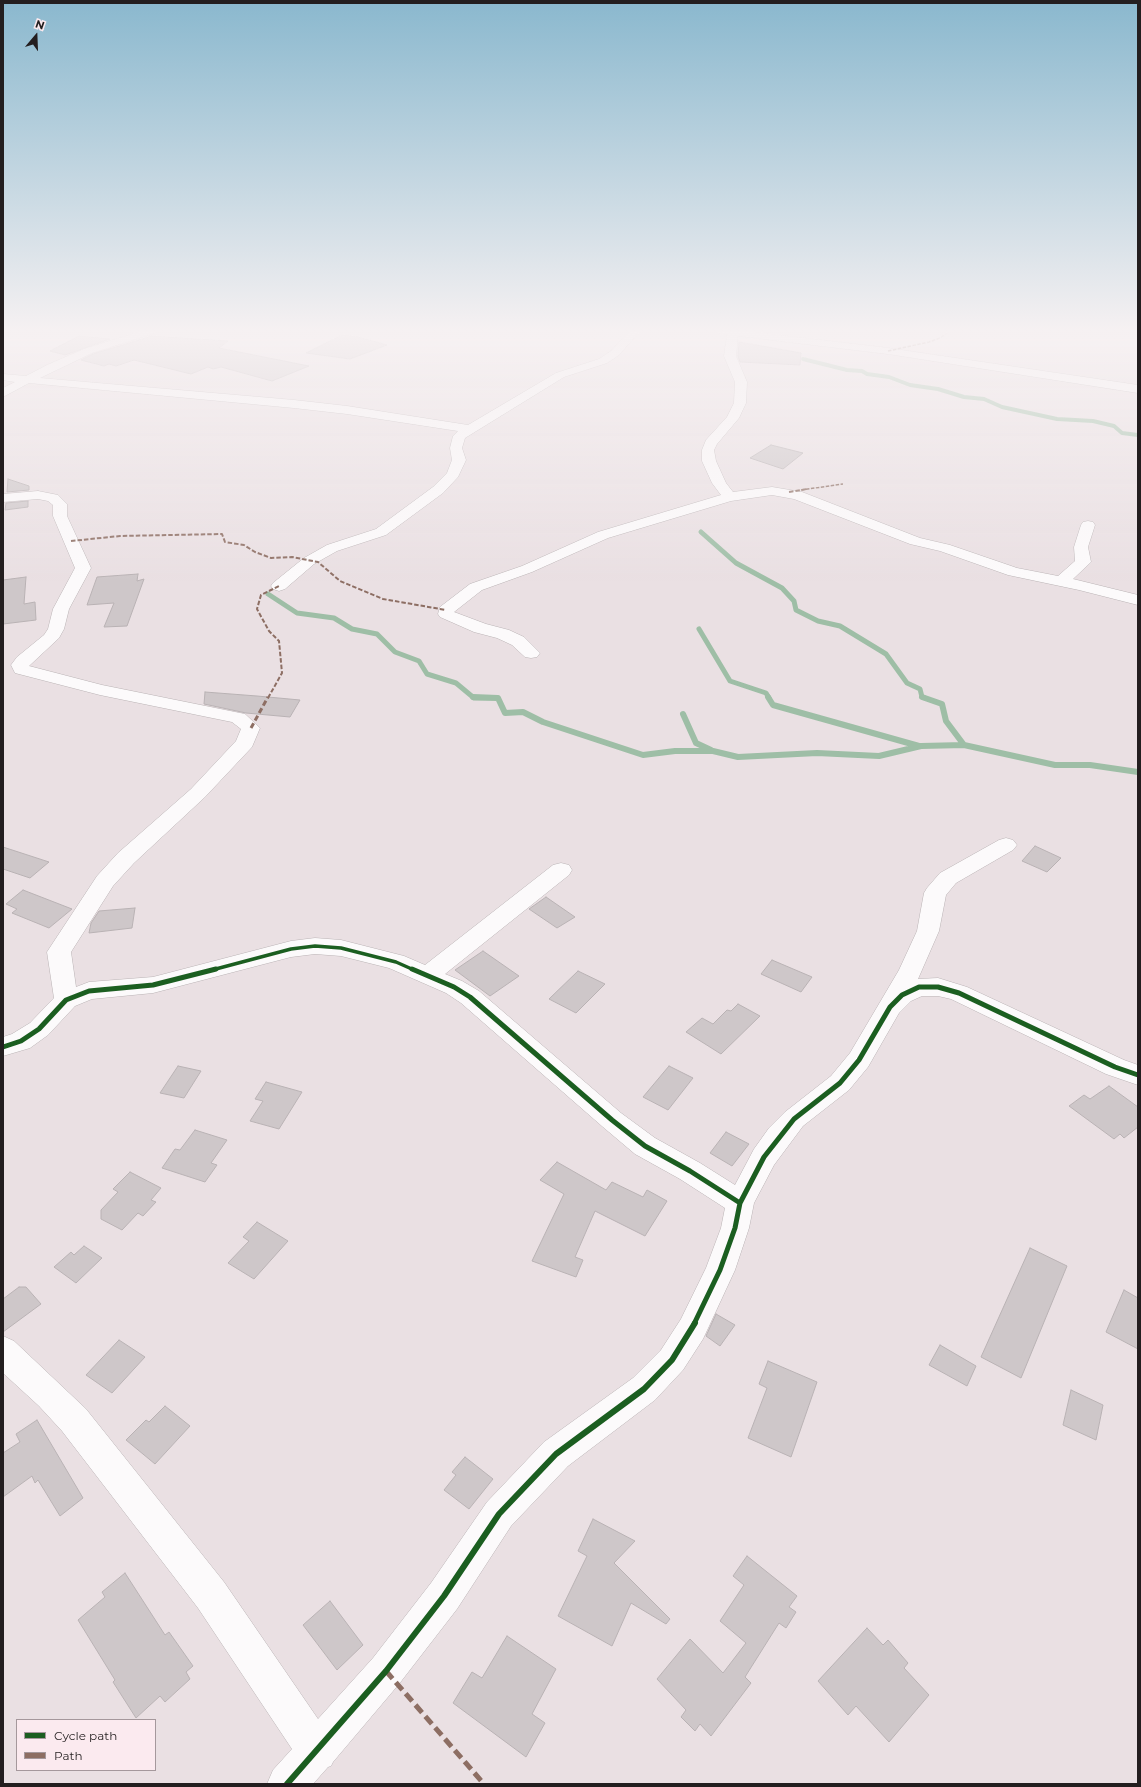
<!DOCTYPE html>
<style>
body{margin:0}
#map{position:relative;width:1141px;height:1787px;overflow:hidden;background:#eae0e3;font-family:Montserrat,sans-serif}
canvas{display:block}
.frame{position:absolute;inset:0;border:4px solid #231e1f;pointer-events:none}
.legend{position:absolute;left:16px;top:1719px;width:140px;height:52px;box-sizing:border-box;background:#fbeaef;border:1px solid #a5989c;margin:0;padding:5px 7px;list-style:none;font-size:12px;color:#231e1f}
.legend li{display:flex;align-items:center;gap:8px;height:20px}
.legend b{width:20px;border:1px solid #a5989c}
.north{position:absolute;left:16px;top:16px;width:40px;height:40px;-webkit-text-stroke:3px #fbeaef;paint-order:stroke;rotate:19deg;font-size:11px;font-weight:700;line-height:16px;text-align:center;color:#231e1f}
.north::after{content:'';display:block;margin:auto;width:14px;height:18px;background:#231e1f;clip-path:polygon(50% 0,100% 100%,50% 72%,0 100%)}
</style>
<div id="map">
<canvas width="1141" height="1787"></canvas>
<div class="frame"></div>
<ul class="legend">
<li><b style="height:5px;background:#1b5e20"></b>Cycle path</li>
<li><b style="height:5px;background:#8d6e63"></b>Path</li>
</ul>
<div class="north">N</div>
</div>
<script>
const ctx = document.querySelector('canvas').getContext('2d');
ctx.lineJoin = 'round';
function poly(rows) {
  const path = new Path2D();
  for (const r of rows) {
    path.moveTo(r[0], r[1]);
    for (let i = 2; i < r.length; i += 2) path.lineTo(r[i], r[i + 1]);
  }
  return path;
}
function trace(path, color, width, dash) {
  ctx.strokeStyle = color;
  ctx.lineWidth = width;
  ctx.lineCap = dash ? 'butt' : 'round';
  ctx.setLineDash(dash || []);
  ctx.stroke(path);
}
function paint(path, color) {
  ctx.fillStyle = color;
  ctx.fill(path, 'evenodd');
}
trace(poly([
 [803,359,847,370,862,371,867,374,889,377,910,385,938,389,964,397,984,399,1002,407,1057,419,1093,421,1114,426,1122,433,1138,435]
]), '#9ebea6', 4);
trace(poly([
 [701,532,736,563,782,588,794,601,796,610,818,621,840,626,886,654,907,683,920,689,922,697,925,698],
 [268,594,297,613,334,618,352,629,377,634,395,652,419,661,427,674,456,683,474,698,498,698],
 [699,629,730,681,766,693,769,698]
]), '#9ebea6', 5);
trace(poly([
 [473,697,498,698,505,713,523,712,543,722,643,755,675,751,713,751,738,757,817,753,879,756,921,746,964,745,1055,765,1090,765,1138,772],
 [768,697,773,705,919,746],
 [922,697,942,704,946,721,964,745],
 [683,714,696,743,711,750]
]), '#9ebea6', 6);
const building = poly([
 [342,335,358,337,387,345,350,359,306,353,342,335],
 [79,336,110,339,65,355,50,351,79,336],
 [152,336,228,341,219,348,309,366,272,381,221,367,213,369,208,367,191,374,134,360,116,366,109,364,104,366,81,360,93,354,152,336],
 [739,342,801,353,800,365,740,362,738,356,739,342],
 [771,445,803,453,783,469,750,458,771,445],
 [8,479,29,486,29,490,7,492,8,479],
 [28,501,28,507,5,510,6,503,28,501],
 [138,574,137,581,144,579,127,626,104,627,114,603,87,605,97,577,138,574],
 [26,577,24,604,35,602,36,620,3,624,3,580,26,577],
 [205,692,257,696,300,700,290,717,246,713,204,704,205,692],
 [1035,846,1061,858,1047,872,1022,861,1035,846],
 [3,847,49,862,30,878,3,869,3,847],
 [23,890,72,909,49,928,12,913,17,909,6,904,23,890],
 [546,897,575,917,557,928,529,909,546,897],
 [135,908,132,928,89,933,91,923,99,911,135,908],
 [483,951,519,976,490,996,455,970,483,951],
 [772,960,812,977,801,992,761,974,772,960],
 [578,971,605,984,576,1013,549,999,578,971],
 [738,1004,760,1016,721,1054,686,1032,702,1018,713,1024,727,1010,731,1011,738,1004],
 [178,1066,201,1071,184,1098,160,1093,178,1066],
 [669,1066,693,1078,668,1110,643,1097,669,1066],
 [266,1082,302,1092,279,1129,250,1121,263,1101,255,1099,266,1082],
 [1109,1086,1138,1107,1138,1127,1124,1138,1120,1134,1114,1139,1069,1106,1084,1095,1090,1099,1109,1086],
 [195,1130,227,1140,211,1163,217,1165,205,1182,162,1168,175,1149,180,1150,195,1130],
 [726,1132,749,1144,732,1166,710,1153,726,1132],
 [557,1162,606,1190,612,1182,643,1197,647,1190,667,1201,645,1236,595,1211,575,1257,583,1260,576,1277,532,1261,564,1194,540,1180,557,1162],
 [130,1172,161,1188,151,1200,156,1202,143,1216,138,1213,122,1230,101,1219,101,1210,118,1192,113,1189,130,1172],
 [257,1222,288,1241,254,1279,228,1263,249,1241,243,1237,257,1222],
 [84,1246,102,1258,76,1283,54,1267,71,1252,74,1255,84,1246],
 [1030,1248,1067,1266,1021,1378,981,1357,1030,1248],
 [19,1287,26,1287,41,1304,3,1332,3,1299,19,1287],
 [1124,1290,1138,1298,1138,1349,1106,1332,1124,1290],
 [716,1314,735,1325,720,1346,706,1336,716,1314],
 [119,1340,145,1357,112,1393,86,1375,119,1340],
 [940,1345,976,1366,967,1386,929,1365,940,1345],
 [768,1361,817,1382,791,1457,748,1438,767,1388,759,1384,768,1361],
 [1071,1390,1103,1405,1096,1440,1063,1425,1071,1390],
 [165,1406,190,1426,155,1464,126,1440,146,1420,149,1422,165,1406],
 [37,1420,83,1498,60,1516,38,1480,35,1483,32,1476,3,1497,3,1453,20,1442,16,1434,37,1420],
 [465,1457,493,1479,469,1509,444,1490,456,1475,452,1472,465,1457],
 [593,1519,635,1541,614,1563,670,1619,666,1624,631,1603,612,1646,558,1616,587,1556,578,1551,593,1519],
 [747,1556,797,1596,789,1607,796,1612,786,1628,779,1623,745,1677,751,1683,711,1736,700,1724,695,1731,681,1717,686,1710,657,1679,690,1639,723,1673,746,1643,720,1621,744,1585,733,1576,747,1556],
 [125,1573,165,1635,169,1632,193,1666,186,1672,190,1679,165,1702,160,1696,136,1718,113,1682,115,1680,78,1620,105,1597,102,1592,125,1573],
 [330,1601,363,1645,337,1670,303,1625,330,1601],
 [867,1628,883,1645,888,1640,908,1663,904,1668,929,1695,889,1742,856,1706,848,1715,818,1681,867,1628],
 [507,1636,556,1669,532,1714,545,1723,526,1757,453,1703,472,1672,482,1678,507,1636]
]);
paint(building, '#cec7c9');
trace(building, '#b9b2b4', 1);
const minor = poly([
 [141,331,156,331,155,333,92,353,40,378,294,400,347,406,468,425,556,373,599,359,611,351,630,331,640,331,619,355,607,363,564,377,465,438,462,448,466,460,458,477,443,493,386,535,337,551,314,564,285,589,279,591,273,589,271,586,273,583,304,558,327,545,376,529,433,487,447,473,452,460,450,448,453,436,458,431,347,414,294,408,29,383,3,397,3,388,15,382,3,380,3,374,26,376,47,365,84,349,141,331],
 [717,331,745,331,888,348,1138,385,1138,393,888,354,738,336,736,356,747,382,746,403,739,418,717,444,714,450,716,461,726,483,733,492,772,487,802,492,920,538,950,545,1017,568,1058,576,1075,561,1074,547,1081,525,1083,522,1088,521,1093,522,1095,525,1088,547,1091,562,1073,579,1138,595,1138,605,1079,590,1008,575,940,551,910,544,794,499,772,495,731,501,608,538,532,572,482,590,454,612,486,624,509,630,524,637,540,653,537,657,531,658,525,657,512,645,497,638,474,632,440,617,438,614,440,607,470,584,522,566,598,532,721,495,712,483,702,461,702,450,706,440,727,417,734,403,735,382,724,356,727,335,718,333,717,331],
 [38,491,58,495,67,504,67,516,91,568,69,609,64,629,59,638,29,666,102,685,245,714,260,728,252,747,205,797,134,863,113,886,71,952,76,987,89,982,153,977,291,941,315,938,341,940,404,956,425,965,553,865,561,863,569,865,572,870,569,875,445,974,462,981,479,991,621,1113,655,1138,700,1163,735,1185,754,1149,769,1128,785,1112,831,1076,850,1053,899,970,917,931,924,893,927,888,940,873,999,840,1006,838,1013,840,1017,845,1013,850,956,883,946,895,939,931,918,979,938,978,967,987,1124,1060,1138,1065,1138,1085,1106,1074,951,999,938,996,922,996,911,1001,899,1013,868,1067,849,1090,803,1126,774,1165,754,1203,749,1228,735,1270,703,1339,683,1370,655,1400,568,1466,511,1526,457,1609,399,1684,333,1762,331,1766,328,1767,313,1784,267,1784,273,1770,292,1749,198,1608,62,1431,39,1406,3,1373,3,1336,14,1341,86,1409,224,1582,318,1719,373,1658,431,1583,487,1502,544,1442,633,1378,661,1350,681,1319,706,1268,721,1228,725,1208,680,1179,635,1154,603,1127,461,1003,446,993,389,968,341,956,315,954,291,957,153,993,92,999,75,1006,48,1035,30,1048,3,1056,3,1037,12,1034,30,1023,54,998,47,952,97,876,118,853,191,789,236,741,241,729,232,722,100,695,15,673,11,665,17,657,44,635,48,629,53,609,75,568,53,516,53,505,48,501,38,499,3,502,3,494,38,491]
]);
trace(minor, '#bab3b5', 1);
paint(minor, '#fcfafb');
trace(poly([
 [888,351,929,342,940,338,950,331],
 [801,490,843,484]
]), '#8d6e63', 1.5, [3.5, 1.5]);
trace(poly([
 [789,492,807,489],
 [71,541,120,536,222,534,225,542,244,545,255,552,271,558,292,557,318,562,340,581,383,599,446,610],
 [268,698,282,673,279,641,269,631,257,609,261,595,279,586]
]), '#8d6e63', 2, [4.5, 2]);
trace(poly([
 [251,728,268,697]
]), '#8d6e63', 3, [5.5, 3]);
trace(poly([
 [386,1671,484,1784]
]), '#8d6e63', 5, [10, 5]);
trace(poly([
 [212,970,291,949,315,946,341,948,396,962,414,970]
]), '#1b5e20', 3.5);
trace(poly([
 [412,969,454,987,470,997,612,1120,645,1146,690,1171,740,1203],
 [3,1047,21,1041,39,1029,66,1000,89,991,153,985,216,969],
 [694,1324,720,1270,735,1228,740,1203,764,1157,794,1119,840,1083,859,1060,890,1007,902,995,919,987,938,987,959,993,1115,1067,1138,1075]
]), '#1b5e20', 5);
trace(poly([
 [287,1784,386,1671,444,1596,499,1514,556,1454,644,1389,672,1360,695,1323]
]), '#1b5e20', 6);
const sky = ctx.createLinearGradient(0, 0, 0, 581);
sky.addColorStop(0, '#8ab8ce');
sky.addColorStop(0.57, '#f6f1f2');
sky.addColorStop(1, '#f6f1f200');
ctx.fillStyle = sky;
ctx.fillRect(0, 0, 1141, 581);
</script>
